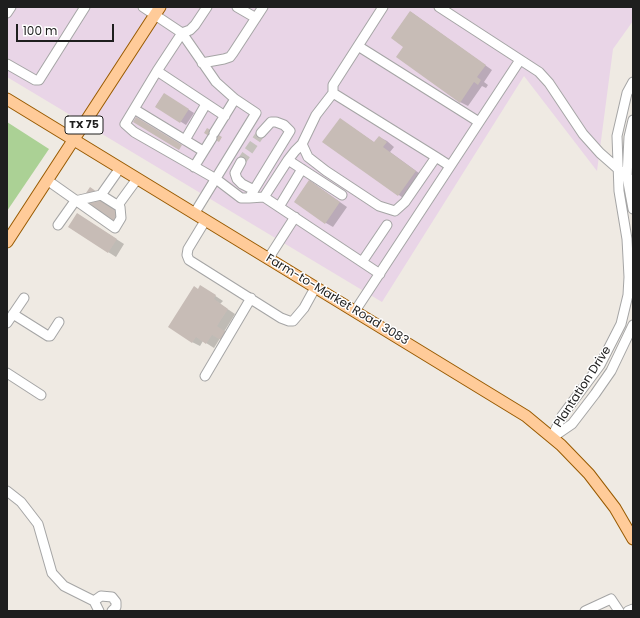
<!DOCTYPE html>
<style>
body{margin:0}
#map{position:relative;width:640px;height:618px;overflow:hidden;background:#efeae3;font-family:Poppins,sans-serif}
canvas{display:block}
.frame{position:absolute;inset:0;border:8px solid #1e1e1e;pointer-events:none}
.scale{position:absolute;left:16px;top:24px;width:98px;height:18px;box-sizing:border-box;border:2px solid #1e1e1e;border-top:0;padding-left:5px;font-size:12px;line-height:14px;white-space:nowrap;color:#1e1e1e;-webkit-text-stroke:3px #fff;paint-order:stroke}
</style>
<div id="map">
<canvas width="640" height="618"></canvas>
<div class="frame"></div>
<div class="scale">100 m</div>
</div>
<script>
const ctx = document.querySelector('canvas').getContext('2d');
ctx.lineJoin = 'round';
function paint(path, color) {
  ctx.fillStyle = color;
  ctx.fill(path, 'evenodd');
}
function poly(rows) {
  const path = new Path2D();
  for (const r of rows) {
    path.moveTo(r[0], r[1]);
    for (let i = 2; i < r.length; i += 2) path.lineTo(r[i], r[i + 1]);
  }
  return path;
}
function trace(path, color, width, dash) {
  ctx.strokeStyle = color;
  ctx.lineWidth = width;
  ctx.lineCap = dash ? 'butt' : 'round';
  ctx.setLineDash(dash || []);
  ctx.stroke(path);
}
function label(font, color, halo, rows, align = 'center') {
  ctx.font = font + ' Poppins,sans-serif';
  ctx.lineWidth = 3;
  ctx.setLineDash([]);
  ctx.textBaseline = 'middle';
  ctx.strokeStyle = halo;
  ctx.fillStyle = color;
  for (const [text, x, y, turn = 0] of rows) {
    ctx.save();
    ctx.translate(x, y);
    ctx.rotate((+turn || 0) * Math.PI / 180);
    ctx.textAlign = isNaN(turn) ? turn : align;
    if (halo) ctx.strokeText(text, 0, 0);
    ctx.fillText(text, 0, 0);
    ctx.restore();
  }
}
paint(poly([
 [7,7,633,7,633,21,613,49,597,171,524,76,382,302,7,77]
]), '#e9d5e7');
paint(poly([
 [7,122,49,149,7,211]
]), '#abd195');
paint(poly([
 [411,12,492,70,484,82,488,85,486,88,482,86,468,106,460,102,405,47],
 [164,94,194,113,186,125,156,106],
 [340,119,375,143,379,137,387,141,394,147,390,152,423,176,406,200,324,142],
 [310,181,347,207,333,227,326,223],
 [85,219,124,244,116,257,69,227],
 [198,290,208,291,223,301,220,304,235,314,214,348,203,341,200,346,192,342]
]), '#0003');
paint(poly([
 [410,11,486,65,477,77,481,80,478,85,474,82,460,103,396,57,403,47,391,38],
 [164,93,189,109,180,123,155,107],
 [136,117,182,145,179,150,133,122],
 [340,118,374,142,379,136,387,142,383,147,416,171,398,196,322,142],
 [207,128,222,137,219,142,204,133],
 [309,180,340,202,325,224,294,202],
 [90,187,121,209,113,221,82,199],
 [77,213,117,239,108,253,68,227],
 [200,285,216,295,214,299,228,309,217,326,226,332,221,340,212,335,206,344,196,337,192,343,168,327,194,286,198,289]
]), '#c7bcb6');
trace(poly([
 [241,162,261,133]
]), '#c5c1bc', 9, [9, 4.5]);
const minor = poly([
 [143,7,182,33,216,82,235,99,256,113,194,214],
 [207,7,195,25,190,30,182,33,157,71,125,124,134,132,216,179,241,198,249,198,264,197],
 [237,7,256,18],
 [439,7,539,72,549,83,583,134,600,153,633,182],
 [7,13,11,7],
 [358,46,479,122],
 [202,63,224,59,230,57,233,53,263,7],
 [7,64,35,80,39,80,85,7],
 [157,71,225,116],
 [333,93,333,85,383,7],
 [134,109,203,151],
 [633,120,629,137,627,177,633,209],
 [214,133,235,99],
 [185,140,206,104],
 [302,144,295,151,288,160,264,197,380,274],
 [436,157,405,202,395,211,379,206,326,171,308,157,302,144,316,115,333,93,436,157,450,166],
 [288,160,342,195],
 [241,162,235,173,237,179,242,184,254,190],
 [194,167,212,138],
 [47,180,115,228,121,218,120,207,101,195],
 [249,198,290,131,284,125,276,122,271,122,261,133],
 [118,205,137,179],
 [279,207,302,169],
 [205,221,188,249,187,255,189,260,281,318,289,321,293,321,304,308,315,288],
 [58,225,75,201,101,195,120,168],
 [268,259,295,217],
 [362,262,387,225],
 [355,311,520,60],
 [13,314,48,336,50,336,59,322],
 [7,323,24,298],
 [7,373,41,395],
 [205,376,251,298],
 [552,437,562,416,600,365,621,324,628,295,629,277,627,239,619,191,617,136,627,93,633,82],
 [553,437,572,424,595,394,611,371,633,325],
 [7,491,21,502,38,524,52,573,64,586,94,601,99,611],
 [94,601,101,596,112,597,116,602,116,607,112,611],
 [585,611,611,599,619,611],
 [628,611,633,609]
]);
const major = poly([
 [7,99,526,416,561,445,589,474,615,508,633,539],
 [7,242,160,7]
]);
trace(minor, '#a5a5a5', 11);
trace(major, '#985a00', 13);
trace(minor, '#fff', 9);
trace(major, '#ffcb99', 11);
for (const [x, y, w] of [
 [84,125,38]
]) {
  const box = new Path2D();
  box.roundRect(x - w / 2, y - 9, w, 18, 3);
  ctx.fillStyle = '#fff';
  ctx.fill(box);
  trace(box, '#1e1e1e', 1);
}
label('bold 11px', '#1e1e1e', null, [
 ["TX 75",84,125]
]);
label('12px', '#1e1e1e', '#fff', [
 ["Farm-to-Market Road 3083",337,300,31],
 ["Plantation Drive",583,387,-57]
]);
</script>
